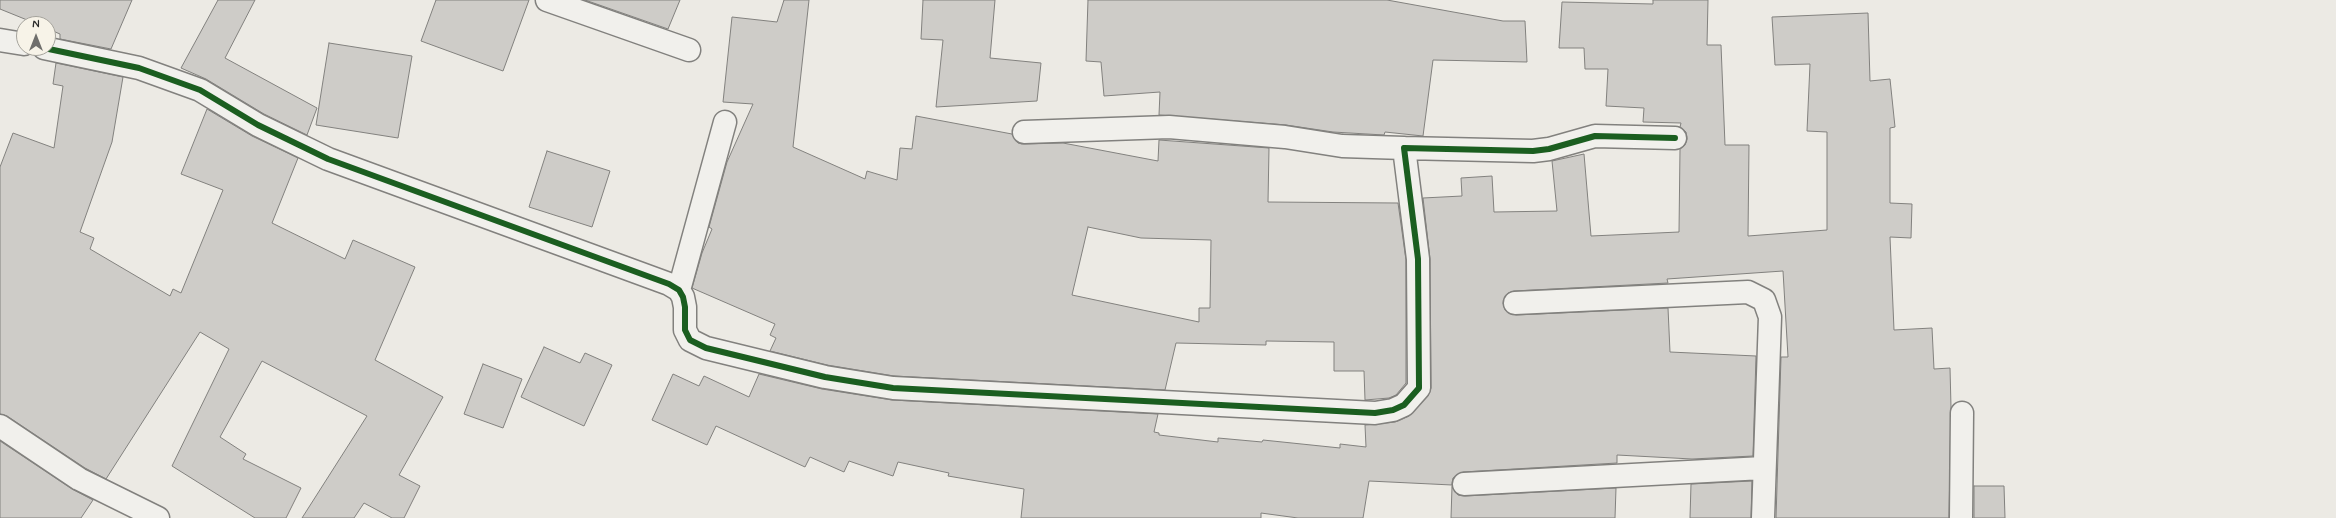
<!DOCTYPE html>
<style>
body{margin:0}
#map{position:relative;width:2336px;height:518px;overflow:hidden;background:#eceae4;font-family:Mynerve,sans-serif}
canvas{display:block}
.north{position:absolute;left:16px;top:16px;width:40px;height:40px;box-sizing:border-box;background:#f7f3e8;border:1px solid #a5a39c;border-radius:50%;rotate:0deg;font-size:11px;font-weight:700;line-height:16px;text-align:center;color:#2b2b2b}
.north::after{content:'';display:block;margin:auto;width:14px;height:18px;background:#6f6e6c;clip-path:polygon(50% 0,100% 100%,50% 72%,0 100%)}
</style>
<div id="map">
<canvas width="2336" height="518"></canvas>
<div class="north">N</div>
</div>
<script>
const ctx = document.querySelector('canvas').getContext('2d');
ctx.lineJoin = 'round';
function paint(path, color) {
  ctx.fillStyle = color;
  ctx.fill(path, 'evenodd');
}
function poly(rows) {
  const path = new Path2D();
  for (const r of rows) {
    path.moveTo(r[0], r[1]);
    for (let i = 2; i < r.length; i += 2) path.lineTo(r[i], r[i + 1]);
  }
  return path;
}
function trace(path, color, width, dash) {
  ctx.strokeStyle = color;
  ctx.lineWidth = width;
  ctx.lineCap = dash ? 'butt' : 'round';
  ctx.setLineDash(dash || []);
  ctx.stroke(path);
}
const building = poly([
 [0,0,132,0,111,49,60,39,60,34,48,29,48,24,37,24,0,9,0,0],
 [218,0,255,0,225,58,317,108,307,135,264,114,206,79,181,68,218,0],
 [436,0,529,0,503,71,421,41,436,0],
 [585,0,680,0,668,29,585,0],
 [784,0,809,0,793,147,865,179,867,171,897,180,900,148,912,149,916,116,1012,134,1018,143,1024,144,1063,143,1158,161,1159,140,1269,148,1268,202,1398,203,1406,260,1406,383,1396,395,1389,398,1365,400,1364,371,1334,371,1334,342,1266,341,1266,345,1176,343,1165,390,894,376,827,365,770,351,776,338,770,335,775,324,692,288,702,253,712,229,709,227,727,162,753,104,723,102,732,17,777,22,784,0],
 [1088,227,1141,238,1211,240,1210,308,1199,308,1199,322,1072,295,1088,227],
 [923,0,995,0,990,58,1041,63,1037,101,936,107,943,40,921,39,923,0],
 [1088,0,1387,0,1503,21,1525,21,1527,62,1433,60,1423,136,1385,132,1384,135,1333,132,1286,125,1159,115,1160,92,1104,96,1101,62,1086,61,1088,0],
 [1653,0,1708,0,1707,45,1721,45,1725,145,1749,145,1748,236,1827,230,1827,132,1807,131,1810,64,1775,65,1772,17,1868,13,1870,81,1890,79,1895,127,1890,128,1890,203,1912,204,1911,238,1890,237,1894,330,1932,328,1934,369,1950,368,1951,407,1949,518,1776,518,1781,357,1788,357,1783,271,1667,279,1668,283,1514,291,1508,293,1503,303,1505,310,1516,315,1668,308,1670,352,1756,356,1753,456,1692,459,1617,455,1617,463,1463,472,1453,478,1452,485,1369,481,1363,518,1298,518,1261,513,1261,518,1021,518,1024,489,948,476,949,473,898,462,893,476,849,461,844,472,810,457,805,467,716,426,707,445,652,420,673,374,699,386,704,376,749,397,759,374,822,389,892,400,1158,414,1154,432,1159,433,1159,435,1218,442,1218,438,1262,442,1263,440,1340,448,1340,444,1366,447,1365,425,1395,422,1409,416,1428,396,1431,388,1430,259,1423,198,1462,196,1461,178,1492,176,1494,212,1557,211,1552,161,1584,154,1591,236,1679,232,1680,149,1685,145,1687,139,1686,132,1680,127,1681,123,1643,122,1644,108,1606,106,1608,69,1585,69,1584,48,1559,48,1562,2,1653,4,1653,0],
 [329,43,412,56,398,138,316,125,329,43],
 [56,63,123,77,112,142,80,232,94,238,90,249,170,296,173,289,181,293,223,190,181,174,207,109,252,136,298,158,272,223,345,259,353,240,415,267,375,360,443,397,399,475,420,486,404,518,392,518,364,503,354,518,302,518,367,416,262,361,220,437,246,454,243,459,301,488,286,518,255,518,172,466,229,349,200,332,106,479,85,468,7,416,0,414,0,167,13,133,54,148,63,86,53,84,56,63],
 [547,151,610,171,592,227,529,207,547,151],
 [544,347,580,363,585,353,612,365,584,426,521,397,544,347],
 [483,364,522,379,503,428,464,414,483,364],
 [0,441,72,489,93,500,81,518,0,518,0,441],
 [1752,481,1751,518,1690,518,1691,484,1752,481],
 [1974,486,2004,486,2005,518,1974,518,1974,486],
 [1452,487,1458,495,1465,496,1616,488,1615,518,1451,518,1452,487]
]);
paint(building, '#ceccc8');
trace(building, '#82817e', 1);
const street = poly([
 [547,0,689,50],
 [0,40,24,44],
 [44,48,139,68,200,90,258,125,328,159,669,284,679,290,683,297,685,307,685,330,690,340,706,348,825,377,893,388,1375,413,1393,410,1404,405,1419,388,1418,259,1404,148,1533,151,1549,149,1595,136,1675,138],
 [1024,132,1169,127,1285,137,1342,146,1404,148],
 [679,290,725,122],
 [1515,303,1748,292,1764,300,1770,317,1763,518],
 [0,426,79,479,158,518],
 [1464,484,1763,468],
 [1961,518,1962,413]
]);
trace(street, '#82817e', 25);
trace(street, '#f1f0ec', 22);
trace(poly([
 [44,48,139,68,200,90,258,125,328,159,669,284,679,290,683,297,685,307,685,330,690,340,706,348,825,377,893,388,1375,413,1393,410,1404,405,1419,388,1418,259,1404,148,1533,151,1549,149,1595,136,1675,138]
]), '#1b5e20', 6);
</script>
